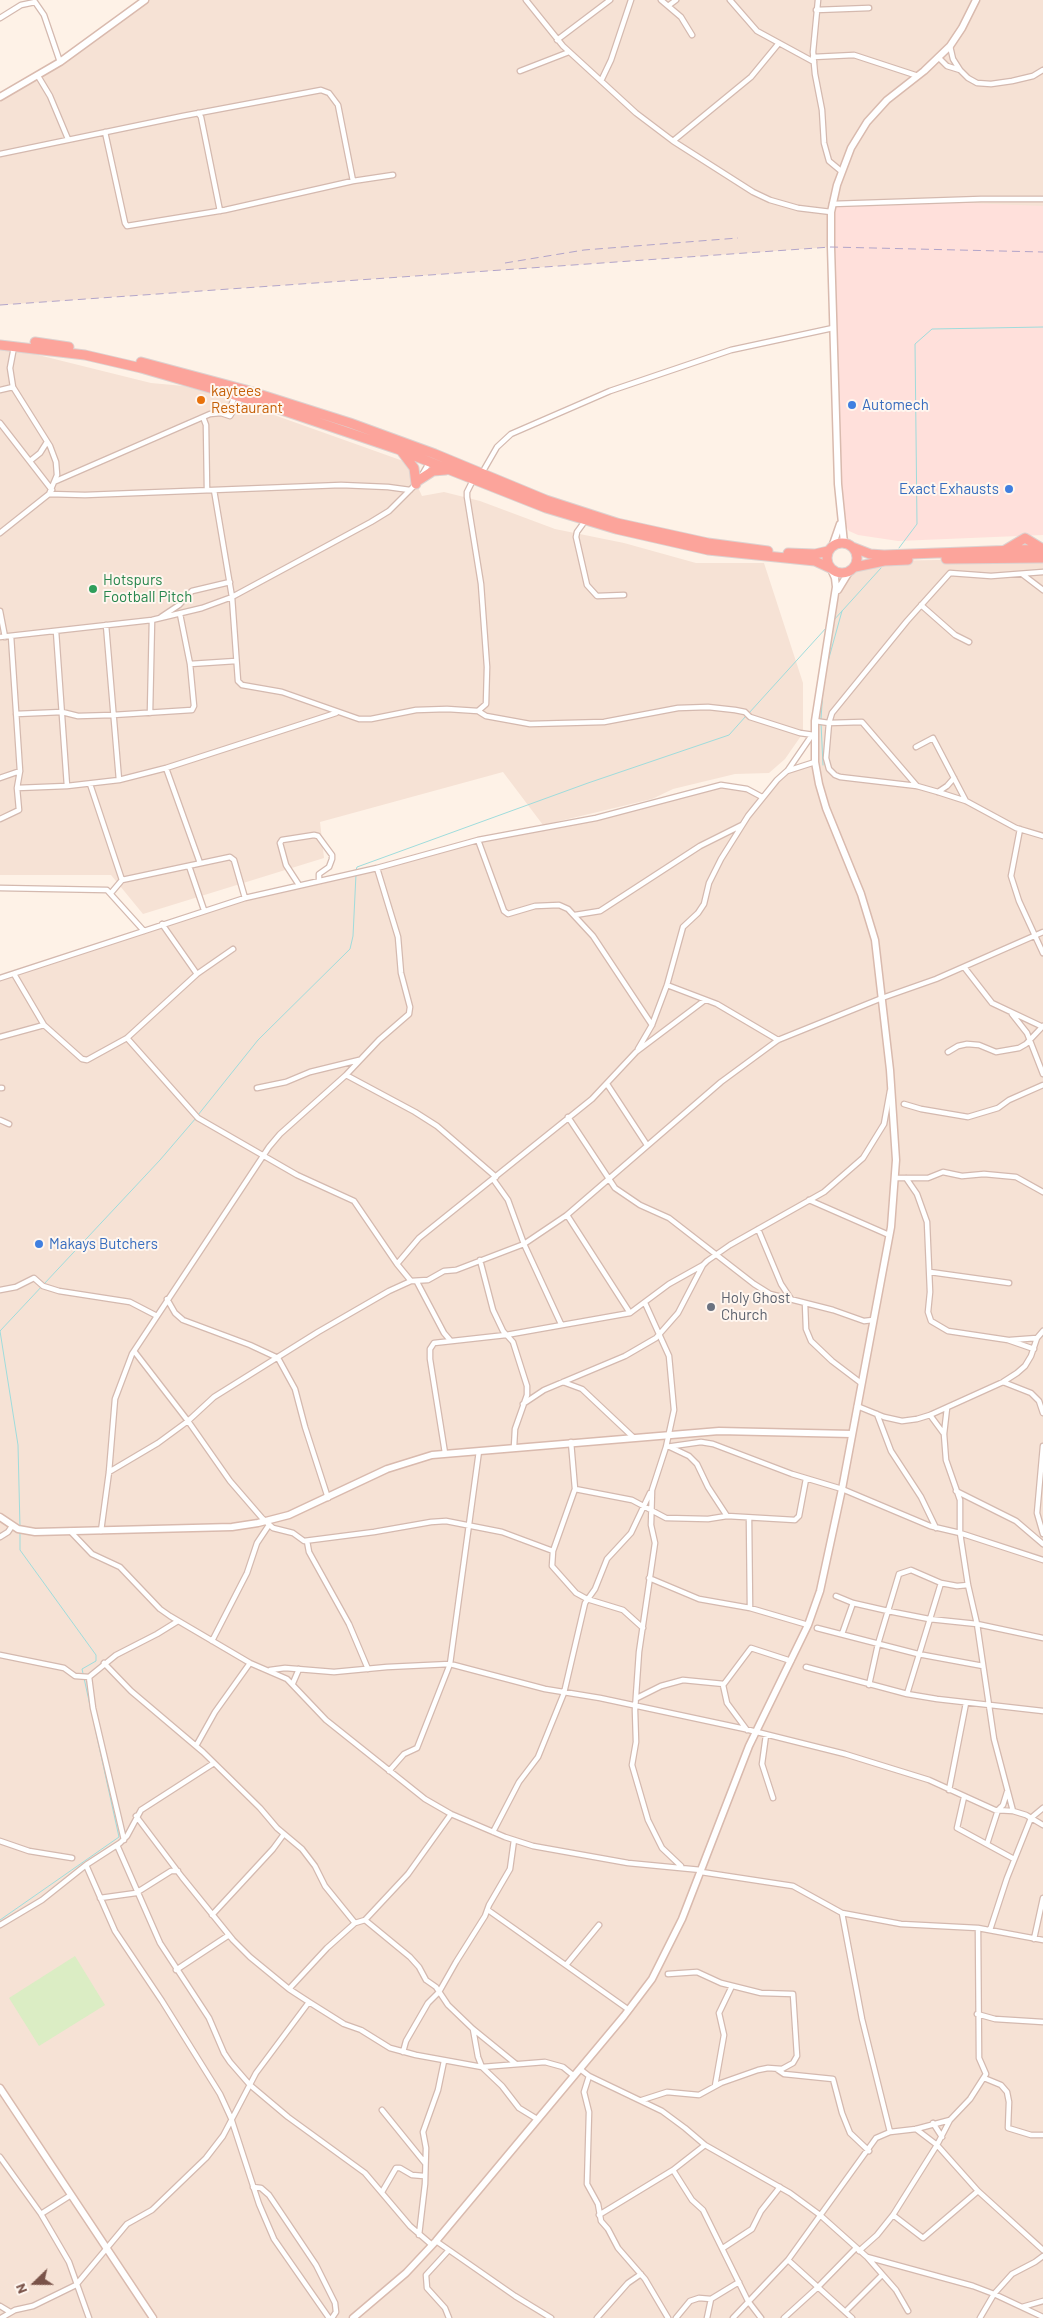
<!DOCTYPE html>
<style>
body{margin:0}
#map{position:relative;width:1043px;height:2318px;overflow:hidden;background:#fef2e7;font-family:Barlow,sans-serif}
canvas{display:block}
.north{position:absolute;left:10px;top:2258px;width:50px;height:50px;-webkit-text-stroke:4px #fff6ef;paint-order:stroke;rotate:248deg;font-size:14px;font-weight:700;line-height:20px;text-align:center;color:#7a5349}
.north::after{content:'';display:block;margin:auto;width:18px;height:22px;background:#7a5349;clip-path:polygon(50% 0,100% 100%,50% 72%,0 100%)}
</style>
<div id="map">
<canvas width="1043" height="2318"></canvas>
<div class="north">N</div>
</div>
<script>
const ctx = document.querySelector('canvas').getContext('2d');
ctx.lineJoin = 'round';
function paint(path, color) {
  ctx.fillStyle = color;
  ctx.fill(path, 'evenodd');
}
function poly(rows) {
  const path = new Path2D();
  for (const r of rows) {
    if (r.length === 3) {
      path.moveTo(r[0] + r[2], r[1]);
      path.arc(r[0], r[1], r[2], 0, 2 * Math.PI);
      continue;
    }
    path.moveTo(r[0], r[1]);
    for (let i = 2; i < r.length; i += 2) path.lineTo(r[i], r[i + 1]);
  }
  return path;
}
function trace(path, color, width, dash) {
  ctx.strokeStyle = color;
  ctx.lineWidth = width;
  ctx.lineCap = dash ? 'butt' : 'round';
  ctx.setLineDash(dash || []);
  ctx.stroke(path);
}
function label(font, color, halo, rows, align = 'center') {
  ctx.font = font + ' Barlow,sans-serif';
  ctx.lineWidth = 4;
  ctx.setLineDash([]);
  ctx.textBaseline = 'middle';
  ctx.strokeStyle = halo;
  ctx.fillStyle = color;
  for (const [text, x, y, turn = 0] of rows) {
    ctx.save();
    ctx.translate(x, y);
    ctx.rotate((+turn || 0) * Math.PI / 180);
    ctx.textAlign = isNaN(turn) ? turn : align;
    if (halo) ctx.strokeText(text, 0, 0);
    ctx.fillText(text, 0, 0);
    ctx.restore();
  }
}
paint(poly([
 [145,0,1043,0,1043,252,831,247,0,305,0,97,30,81],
 [6,347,151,383,184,386,218,395,406,462,422,496,444,492,480,501,555,529,624,543,696,563,764,563,803,683,803,733,785,759,769,773,735,774,673,789,652,799,543,825,503,772,320,822,324,858,143,914,111,875,0,875,0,348],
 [1043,558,1043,2318,0,2318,0,978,222,904,377,868,478,840,596,818,710,787,734,786,762,797,787,771,815,762,814,735,835,598,843,580,864,564,884,561]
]), '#f6e2d5');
paint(poly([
 [944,202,1043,206,1043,535,898,541,858,535,849,531,843,522,841,501,834,276,835,206]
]), '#ffe0db');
paint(poly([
 [75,1956,105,2005,39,2046,9,1998]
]), '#dbedc4');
trace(poly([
 [899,548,917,524,915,344,932,329,1043,327],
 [833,621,881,568],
 [827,665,842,611],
 [749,713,827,627],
 [821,719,823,689],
 [821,723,823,765],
 [356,870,357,867,588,783,729,735,746,716],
 [198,1115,258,1040,350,949,353,936,356,874],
 [20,1527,18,1445,0,1331,160,1160,196,1118],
 [0,1920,119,1837,82,1669,96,1661,96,1655,20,1550,20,1533]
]), '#9fdcdc', 1);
const street = poly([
 [526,0,563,46,636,113,673,141,753,192,770,200,798,208,831,212],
 [661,0,681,17,692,35],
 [730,0,757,31,814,62],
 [818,0,813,52,815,74,822,110,824,143,829,161,841,171],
 [668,6,676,0],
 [816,10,869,8],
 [0,18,21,5,35,2,44,15,60,62],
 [557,40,610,0],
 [950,46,953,59,960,70,968,78,977,83,991,84,1012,81,1033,76,1043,70],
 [813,57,854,55,918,76],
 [938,57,947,66,960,70],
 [520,71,569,52],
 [38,76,50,96,68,139],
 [601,81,611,60,631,0],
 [198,113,201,117,220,211],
 [105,132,125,223,127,226,225,210,353,181,393,175],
 [673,141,751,77,779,43],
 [0,154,183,116,321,90,329,93,338,105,353,181],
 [832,204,981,199,1043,199],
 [14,347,10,368,13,387,50,446,56,462,57,475,49,494],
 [0,390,13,387],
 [231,414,230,410,235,394],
 [203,417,206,425,207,490],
 [0,423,52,490],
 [30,461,40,453,47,442],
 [482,473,497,447,511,434,610,391,731,350,833,328],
 [422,475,430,461],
 [473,480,467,492,467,497,481,584,487,667,486,704,478,711],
 [56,481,210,414,221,413,230,416,242,397],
 [214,490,232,597,238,681,242,685,282,692,359,719,371,719,416,710,447,709,478,711,486,716,530,724,604,722,678,708,708,707,735,710,745,712,750,717,800,733,814,735],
 [585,521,577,532,576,537,587,585,597,596,624,595],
 [0,533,49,494,85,495,341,485,388,487,410,490],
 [1022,574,1043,590],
 [921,605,955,635,969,642],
 [0,611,5,637],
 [161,617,179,605,192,591,230,582],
 [106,625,119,780],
 [56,631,67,786],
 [0,637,152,620,202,608,232,597,371,522,389,511,416,484],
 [190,664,236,661],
 [150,713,152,620],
 [16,714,62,712,78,716,113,715,192,710,194,706,190,664,180,614],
 [815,721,829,723,826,758,829,769,835,775,840,777,917,786,938,792,966,801,1016,828,1043,836],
 [916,747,933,738,966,801],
 [166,768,200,863],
 [788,770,812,735],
 [0,778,20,771],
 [90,784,122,880],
 [917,786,862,722,829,723,832,713,907,621,950,573,991,576,1043,572],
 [17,788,67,786,119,780,166,768,336,713],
 [938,792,947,786,954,778],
 [0,819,19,810,17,788,20,771,11,636],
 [1020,829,1011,876,1019,901,1043,953],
 [478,840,504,911,508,914,535,906,559,905,568,909,593,936,652,1025],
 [189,866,204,910],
 [299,885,286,865,280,843,282,840,314,835,318,836,332,855,332,859,329,867,319,874,319,880],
 [0,888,107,890,144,931],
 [111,893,122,880,230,857,234,860,245,898],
 [575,915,600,911,700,846,742,825],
 [162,924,197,974],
 [964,967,992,1003,1043,1027],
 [14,974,44,1025,82,1059,87,1060,127,1038,197,974,233,949],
 [0,978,245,898,377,868,478,840,596,818,721,785,747,789,762,797],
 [667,985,717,1004,778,1040],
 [1012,1014,1027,1033,1043,1074],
 [0,1037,44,1025],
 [127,1038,198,1118,297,1175,354,1201,397,1264],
 [638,1049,652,1025,667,985,683,927,698,913,704,904,709,883,721,859,748,816,777,780,787,771,815,762],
 [948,1052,958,1046,967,1044,979,1045,996,1052,1019,1048,1026,1044,1043,1026],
 [346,1075,415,1112,437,1126,496,1177],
 [607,1084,647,1145],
 [0,1088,2,1088],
 [257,1088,286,1082,310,1072,359,1060],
 [904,1104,921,1109,968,1117,998,1108,1009,1100,1043,1085],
 [568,1117,615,1188,640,1205,669,1218,754,1284,770,1294,833,1310,864,1321,873,1320],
 [0,1120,9,1124],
 [896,1178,928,1178,943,1172,962,1176,984,1174,1016,1177,1043,1192],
 [906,1178,917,1194,927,1222,930,1292,928,1312,931,1321,948,1331,1008,1340,1034,1349],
 [493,1179,508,1200,524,1244,561,1324],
 [809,1200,889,1235],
 [567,1215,630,1313],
 [758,1229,781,1284,791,1299],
 [480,1260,493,1310,503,1331,513,1342,527,1386,527,1395,515,1429,514,1447],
 [930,1272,1009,1283],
 [411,1281,397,1264,419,1238,592,1099,636,1052,705,1000],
 [417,1282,444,1333,450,1340],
 [0,1290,16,1287,34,1278,43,1286,59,1291,130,1302,157,1316],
 [167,1299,175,1313,183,1320,250,1345,278,1358,295,1389,305,1427,328,1498],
 [645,1303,669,1356,674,1410,666,1447,652,1490,651,1525,655,1543,639,1652,635,1710,636,1742,632,1765,648,1820,662,1848,681,1866],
 [805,1303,806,1329,811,1341,832,1361,861,1383],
 [1010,1340,1037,1338],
 [134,1351,188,1421,230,1481,262,1518,273,1528,293,1533,304,1541,374,1532,431,1522,446,1521,502,1532,553,1551,575,1489,571,1442],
 [563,1382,582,1389,633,1437],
 [1003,1382,1031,1393,1039,1401,1043,1413],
 [523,1404,544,1390,625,1356,656,1338,678,1313,703,1265,707,1261,730,1245,824,1192,863,1158,884,1124,890,1091],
 [857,1406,884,1417,902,1421,917,1419,930,1415,1003,1382,1017,1373,1025,1366,1031,1356,1037,1338,1043,1331],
 [877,1414,891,1451,921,1497,936,1528],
 [930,1415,944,1434],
 [1043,1446,1037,1513,1043,1534],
 [666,1447,701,1442,713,1444,792,1474,842,1489,930,1526,960,1533,1043,1560],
 [670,1447,689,1456,697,1464,708,1487,727,1516],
 [445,1453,430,1359,430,1349,434,1343,506,1335,630,1313,669,1284,703,1265],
 [109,1472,158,1443,188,1421,214,1397,318,1332,389,1291,411,1281,428,1280,444,1271,456,1270,524,1244,567,1215,721,1082,778,1040,882,998,936,979,1043,932],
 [575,1489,632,1500,666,1518,708,1519,727,1516,795,1520,799,1516,806,1479],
 [956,1491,1016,1521,1043,1544],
 [749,1518,750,1608],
 [70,1531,92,1554,120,1567,160,1609,170,1616,250,1663,287,1679,326,1720,425,1799,451,1814,505,1837,533,1846,628,1863,701,1870],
 [101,1531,109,1472,115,1399,132,1354,269,1147,280,1134,346,1075,379,1040,409,1014,410,1007,401,973,398,937,377,868],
 [0,1537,8,1532,12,1526],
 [307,1541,309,1552,349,1624,368,1669],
 [553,1551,552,1566,576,1593,587,1599,623,1610,643,1628],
 [649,1578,699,1599,750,1608,808,1625],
 [836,1596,853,1603,888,1611,929,1619,977,1624,1043,1638],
 [817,1628,918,1654,983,1666],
 [842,1634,853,1603],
 [212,1641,247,1573,257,1543,269,1525],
 [0,1655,64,1668,75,1676,89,1677],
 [104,1663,131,1691,203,1752,260,1808,277,1828,302,1849,315,1866,325,1886,355,1923,365,1920,408,1874,451,1814],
 [806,1667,907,1694,937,1699,1043,1711],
 [270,1670,285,1668,334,1672,387,1667,450,1664,545,1689,600,1698,745,1729,845,1754,929,1780,995,1810,1013,1811,994,1739,977,1624,968,1585,960,1533,960,1500,946,1460,944,1434,947,1408],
 [293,1683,299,1669],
 [723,1685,727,1703,747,1730],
 [869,1685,878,1644,899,1574,911,1570,941,1583,957,1586,968,1585],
 [907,1694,941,1583],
 [637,1698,661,1686,683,1680,724,1684,751,1648,791,1661],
 [766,1735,762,1764,773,1798],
 [196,1746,215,1712,250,1663],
 [389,1771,404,1754,417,1748,450,1664,479,1451],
 [949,1790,966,1703],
 [964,1797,957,1828,1014,1859],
 [1013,1811,1026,1815,1043,1825],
 [136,1816,182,1877,233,1940,250,1957,289,1989,309,2002],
 [493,1832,519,1782,538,1757,564,1693,585,1603,595,1589,607,1559,631,1533,650,1493],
 [124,1840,93,1708,89,1677,116,1655,157,1634,178,1621],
 [0,1841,29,1851,72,1858],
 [987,1844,998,1810,1003,1805,1007,1792],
 [117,1845,160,1943,209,2018,224,2053,230,2062,250,2085,288,2117,365,2173,410,2226,432,2245],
 [86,1865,115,1931,162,2001,220,2094,231,2118,259,2204,274,2239,329,2318],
 [701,1872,793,1886,842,1913,862,2019,890,2132,876,2138,788,2260,733,2318],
 [100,1898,136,1893,171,1871,178,1871],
 [488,1910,629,2010],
 [842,1913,901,1924,978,1928,1043,1940],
 [212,1915,273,1849,284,1834],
 [365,1920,410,1957,419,1967,426,1980,436,1987,448,2005,473,2029,516,2064],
 [0,1925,42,1900,86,1865,120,1843,127,1836,141,1810,214,1763],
 [978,1928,979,2058,986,2074,970,2099,950,2120,937,2145,978,2191,1043,2250],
 [990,1930,1007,1878,1031,1818,1043,1808],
 [1034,1939,1043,1898],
 [566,1965,599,1925],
 [176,1970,229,1935],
 [289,1989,327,1948,355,1923],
 [977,2014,995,2019,1043,2022],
 [473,2029,478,2057,482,2067,502,2086,519,2108,537,2119],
 [403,2052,406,2041,428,2003,439,1992,456,1962,485,1916,489,1905,510,1869,514,1840],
 [580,2069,589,2076,662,2111,685,2128,705,2145,790,2193,820,2215,867,2257,973,2286,994,2294,1043,2317],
 [778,2070,784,2074,833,2079,842,2113,850,2133,869,2151],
 [589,2076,584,2092,589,2112,587,2184,598,2204,601,2221,608,2229,618,2248,645,2279,668,2318],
 [984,2078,1001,2085,1007,2092,1009,2102,1008,2128,1031,2135,1043,2135],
 [715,2086,724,2035,719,2013,732,1986],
 [642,2100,667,2092,699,2095,721,2083,758,2070,768,2068,782,2069,793,2063,797,2056,793,1994,761,1993,721,1983,697,1972,668,1974],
 [382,2110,425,2163],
 [933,2123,942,2137],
 [890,2132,916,2129,950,2120],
 [0,2157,41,2214,69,2262,89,2318],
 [673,2170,692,2200,703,2210,748,2301,761,2318],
 [253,2187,261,2188,269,2195,316,2265,335,2303,336,2312,332,2318],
 [382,2192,396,2168,400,2168,412,2175,424,2176],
 [41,2214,71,2195],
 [599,2215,673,2170,705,2145],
 [893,2215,923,2238,978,2191],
 [419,2235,425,2184,426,2148,423,2132,438,2090,444,2061],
 [436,2241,515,2296,551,2318],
 [723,2248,752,2229,761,2211,780,2187],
 [448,2251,426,2275,427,2288,445,2308,449,2318],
 [859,2251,877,2235,893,2215,937,2145,916,2129],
 [867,2257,896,2290,908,2311],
 [788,2260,852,2318],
 [0,2306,10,2312],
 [1022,2307,1043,2301],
 [846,2311,882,2275],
 [1,2318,15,2310,33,2306,76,2285,127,2224,152,2210,206,2158,223,2136,256,2073,309,2002,344,2024,361,2030,390,2048,416,2055,482,2067,545,2062,563,2067,574,2076],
 [597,2318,628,2283,641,2274],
 [676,2318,690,2301,699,2298,711,2299],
 [707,2318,711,2299,739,2282],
 [784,2318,817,2288,856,2248],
 [980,2318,994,2294,1012,2274,1035,2262,1043,2256]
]);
const secondary = poly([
 [0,97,60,62,145,0],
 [844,543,838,484,831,247,831,212,837,185,851,148,867,122,887,100,924,71,950,46,962,28,976,0],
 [832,547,840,524],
 [838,590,849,572],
 [0,1517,18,1529,35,1532,232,1527,258,1523,289,1515,387,1469,432,1455,719,1431,852,1434],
 [0,2088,153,2318],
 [353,2318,406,2273,436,2241,624,2016,652,1979,682,1919,749,1746,808,1625,820,1591,842,1489,891,1227,896,1160,890,1070,875,940,861,894,826,808,819,784,815,762,815,721,836,587,835,578,831,569]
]);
const highway = poly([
 [35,342,69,347],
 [0,345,85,355,141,368,258,402,397,449,546,508,616,529,708,550,815,561,830,568],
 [141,362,246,390,350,423,435,454,546,500,617,523,708,543,768,551],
 [402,452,414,468,416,484],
 [419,480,433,471,446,470],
 [842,558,15],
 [852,547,870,554,884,555,1043,549],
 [1005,550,1025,538,1043,549],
 [788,553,815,554,828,551],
 [946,559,1043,558],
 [855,567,884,561,908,560]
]);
trace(street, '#d4b9af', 7);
trace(secondary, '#d9baae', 9);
trace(highway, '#dcd2d0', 11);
trace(street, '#fff', 4.5);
trace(secondary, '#fff', 6);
trace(highway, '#fca49b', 9);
trace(poly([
 [505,263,584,250,738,238],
 [0,305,831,247,1043,252]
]), '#b2a4c9', 1, [8, 5]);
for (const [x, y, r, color] of [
 [201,400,5,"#e8710a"],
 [852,405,5,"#3f7fe0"],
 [1009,489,5,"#3f7fe0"],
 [93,589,5,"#2e9e5b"],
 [39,1244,5,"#3f7fe0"],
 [711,1307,5,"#6b7280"]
]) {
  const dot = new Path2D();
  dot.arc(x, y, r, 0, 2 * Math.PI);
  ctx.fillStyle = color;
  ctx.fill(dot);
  trace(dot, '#fff6ef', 2);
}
label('15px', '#c56008', '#fff6ef', [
 ["kaytees",211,391],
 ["Restaurant",211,408]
], 'left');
label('15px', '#366cbe', '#fff6ef', [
 ["Automech",862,405],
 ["Exact Exhausts",999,489,"right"],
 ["Makays Butchers",49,1244]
], 'left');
label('15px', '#27864d', '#fff6ef', [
 ["Hotspurs",103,580],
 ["Football Pitch",103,597]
], 'left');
label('15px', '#5b616d', '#fff6ef', [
 ["Holy Ghost",721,1298],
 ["Church",721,1315]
], 'left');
</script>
